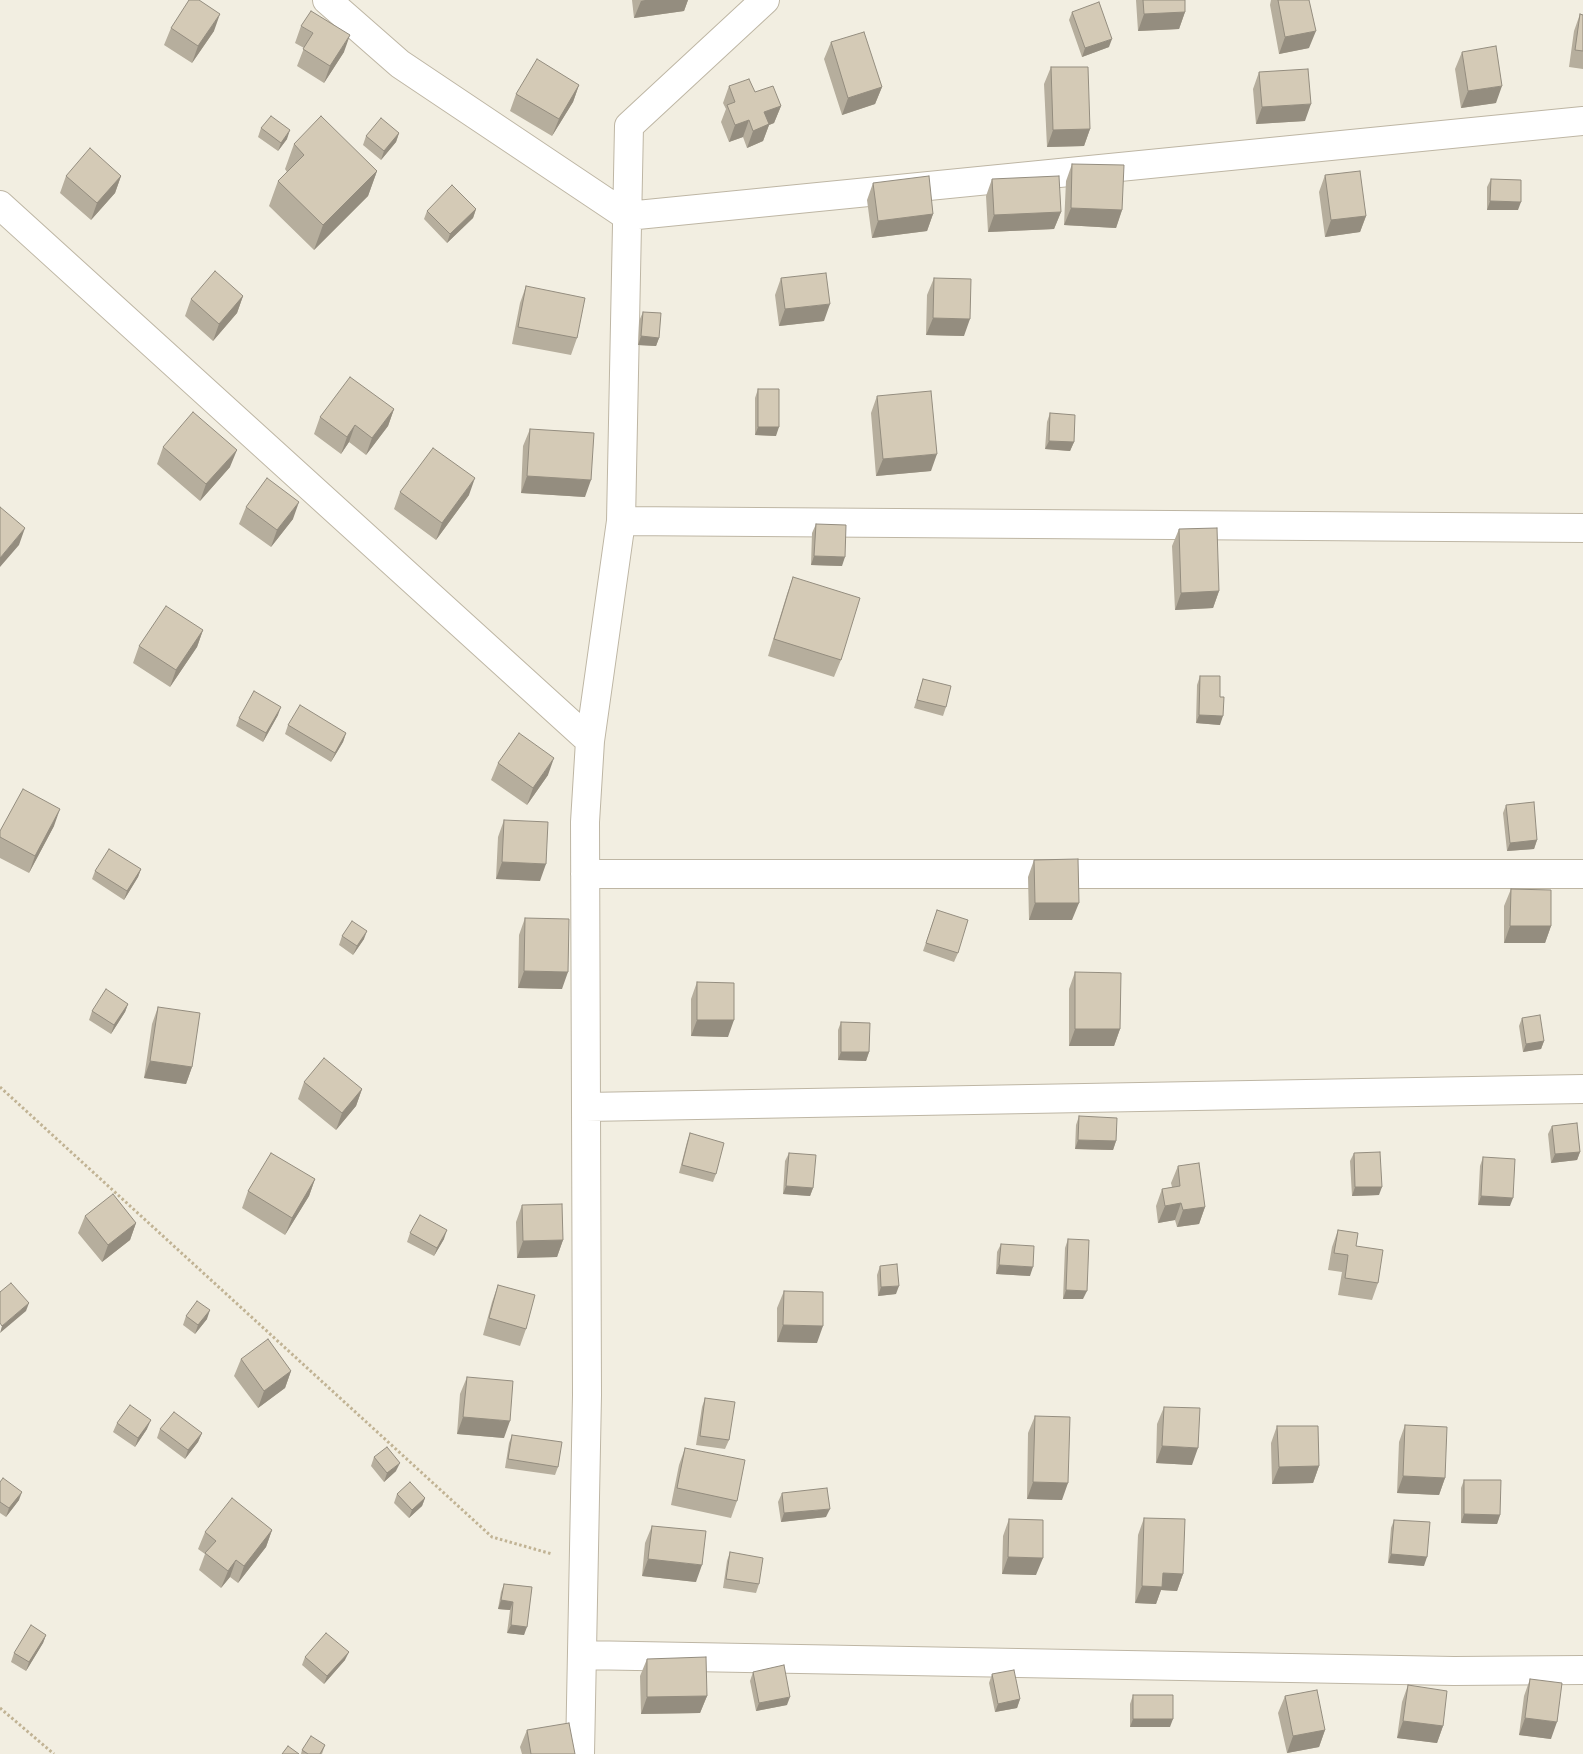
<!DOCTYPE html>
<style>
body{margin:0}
canvas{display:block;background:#f2eee1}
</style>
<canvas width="1583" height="1754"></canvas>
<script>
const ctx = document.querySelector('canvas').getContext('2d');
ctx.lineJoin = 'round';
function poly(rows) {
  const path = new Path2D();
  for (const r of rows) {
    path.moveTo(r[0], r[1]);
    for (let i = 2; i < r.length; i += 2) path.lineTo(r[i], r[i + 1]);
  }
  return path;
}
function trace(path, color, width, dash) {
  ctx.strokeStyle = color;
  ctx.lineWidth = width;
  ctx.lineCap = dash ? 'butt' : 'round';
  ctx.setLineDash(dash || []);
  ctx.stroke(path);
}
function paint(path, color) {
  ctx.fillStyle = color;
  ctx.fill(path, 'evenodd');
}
const minor = poly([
 [327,0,400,64,627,216,1583,121],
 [0,205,590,741],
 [621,521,1583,528],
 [585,874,1583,874],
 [586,1107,1583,1089],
 [582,1655,1454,1671,1583,1670],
 [580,1754,587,1395,585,822,590,741,621,521,629,126,765,0]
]);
trace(minor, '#beb6a4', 30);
trace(poly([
 [0,1087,492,1537,552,1554],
 [0,1708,54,1754]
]), '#c1b394', 3, [2.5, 2.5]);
trace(minor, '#fff', 28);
paint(poly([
 [632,0,688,0,684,11,634,18],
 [1136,0,1185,0,1185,12,1179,29,1138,31],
 [1271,0,1309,0,1309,48,1279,54,1270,5],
 [1072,12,1109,47,1082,57,1069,20],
 [1580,14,1583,15,1583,69,1569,67,1574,31],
 [301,26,344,52,324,83,297,66,304,48,295,43],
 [171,28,214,31,192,63,164,45],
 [831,42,882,87,875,104,842,115,824,59],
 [1462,52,1496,103,1461,108,1455,69],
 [1051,67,1090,129,1084,146,1047,147,1044,84],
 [1259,72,1305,121,1256,124,1253,89],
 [579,85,573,102,552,136,510,111,516,94],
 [729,86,755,92,781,106,774,123,769,125,763,141,747,148,743,137,729,142,721,122,726,109,723,103],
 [261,128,287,139,278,151,258,137],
 [399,133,396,142,381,160,363,145,366,136],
 [294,144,377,171,368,196,314,250,269,206,278,181,287,172,285,169],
 [1072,164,1122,210,1116,228,1064,225,1066,181],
 [1325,175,1366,216,1360,232,1325,237,1319,192],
 [66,176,121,176,115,193,91,220,60,193],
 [992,179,1061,212,1054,229,988,232,986,196],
 [1491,179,1518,210,1487,210,1487,187],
 [873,183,933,214,927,231,872,238,867,200],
 [476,209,473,218,447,243,424,219,427,211],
 [781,278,824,321,779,326,775,295],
 [934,278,964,336,926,335,927,295],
 [526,286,577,338,571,355,512,344,520,303],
 [243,296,237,313,213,341,185,316,191,299],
 [643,312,659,338,656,346,638,345,639,321],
 [758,389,776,436,755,435,755,398],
 [877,396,931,471,876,476,871,413],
 [394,409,388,426,366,455,349,442,341,454,314,434,320,417],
 [1050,413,1074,442,1070,451,1045,449,1047,422],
 [530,429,585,497,521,493,523,446],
 [163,447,230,467,200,501,157,464],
 [400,492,469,495,436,540,394,509],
 [246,507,293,519,271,547,239,524],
 [816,524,842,566,811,565,812,533],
 [1179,529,1219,591,1213,608,1175,610,1172,546],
 [793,577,841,660,834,677,768,656,787,594],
 [203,630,197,647,170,687,133,663,139,646],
 [1200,676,1220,725,1196,723,1197,685],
 [923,679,946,707,943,716,914,708],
 [278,715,263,742,236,726,239,718],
 [288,725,346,733,343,742,331,762,285,734],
 [498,763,548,775,527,805,491,780],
 [1506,805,1537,840,1534,849,1507,851,1503,813],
 [504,820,540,881,496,879,498,837],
 [54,826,29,873,0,858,0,831],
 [1034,860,1072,920,1029,920,1028,877],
 [141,869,138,877,124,900,92,879,95,871],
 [1511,889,1551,926,1545,943,1504,943,1504,906],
 [525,918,562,989,518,988,519,935],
 [934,919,958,953,954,962,923,951],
 [342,936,364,939,353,955,339,945],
 [1075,972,1120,1029,1114,1046,1069,1046,1069,989],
 [697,982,728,1037,691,1036,691,999],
 [128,1004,125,1012,111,1034,89,1020,92,1011],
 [158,1007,192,1067,186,1084,144,1078,152,1024],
 [1522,1018,1544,1041,1541,1049,1523,1052,1519,1026],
 [841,1022,869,1052,866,1061,838,1060,838,1030],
 [304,1082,362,1089,356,1106,336,1130,298,1099],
 [1079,1116,1116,1141,1113,1150,1075,1149,1076,1125],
 [1552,1126,1580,1152,1577,1160,1551,1163,1548,1134],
 [690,1133,716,1174,713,1182,679,1173,687,1142],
 [789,1153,813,1188,810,1196,783,1194,785,1161],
 [1354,1153,1379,1195,1352,1196,1350,1161],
 [1483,1157,1510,1206,1478,1205,1480,1166],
 [1178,1166,1205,1207,1199,1224,1177,1227,1175,1220,1158,1223,1156,1206,1162,1189,1172,1187,1171,1183],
 [315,1179,309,1196,285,1235,242,1208,248,1191],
 [522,1205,563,1240,557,1257,517,1258,516,1222],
 [85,1216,136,1223,130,1240,102,1262,78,1233],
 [1338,1230,1356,1246,1378,1283,1372,1300,1338,1295,1342,1272,1328,1270,1332,1247],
 [410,1233,444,1239,434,1256,407,1242],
 [1068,1239,1083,1299,1063,1299,1065,1248],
 [1001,1244,1030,1276,996,1274,997,1252],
 [880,1266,896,1294,878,1296,877,1275],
 [498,1285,526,1329,520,1346,483,1335,492,1302],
 [784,1291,817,1343,777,1342,777,1308],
 [186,1316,207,1319,195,1334,183,1325],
 [241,1359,291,1371,285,1388,258,1408,234,1376],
 [467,1377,504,1438,457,1434,460,1394],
 [705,1398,729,1440,725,1449,696,1445,702,1407],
 [1164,1407,1192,1465,1156,1463,1157,1424],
 [1035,1416,1062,1500,1027,1499,1028,1433],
 [117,1423,147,1429,135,1447,113,1432],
 [1405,1425,1445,1478,1439,1495,1397,1493,1399,1442],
 [1277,1426,1319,1466,1313,1483,1272,1484,1271,1443],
 [160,1429,202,1433,198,1442,185,1459,157,1438],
 [512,1435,558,1467,555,1475,505,1468,509,1443],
 [685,1448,737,1501,731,1518,671,1505,679,1465],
 [374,1457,396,1471,384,1482,371,1466],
 [1464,1480,1500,1515,1497,1524,1461,1523,1461,1488],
 [0,1482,19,1500,6,1517,0,1513],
 [782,1493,826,1517,781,1522,778,1502],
 [397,1494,425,1498,422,1506,409,1518,394,1503],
 [1144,1518,1183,1574,1177,1591,1161,1590,1156,1604,1135,1603,1138,1535],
 [1009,1519,1036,1575,1002,1574,1003,1536],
 [1394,1520,1424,1566,1388,1563,1391,1528],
 [652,1526,696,1582,642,1576,645,1543],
 [272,1530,266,1547,238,1583,230,1577,221,1588,199,1570,205,1554,198,1549,205,1532],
 [730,1552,759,1584,756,1593,723,1588,727,1561],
 [504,1584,532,1587,524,1635,507,1633,510,1610,498,1609,501,1592],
 [46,1635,43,1643,26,1671,11,1662,14,1653],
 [305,1657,345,1660,324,1684,302,1665],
 [647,1659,707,1696,700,1713,641,1714,640,1676],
 [753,1672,787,1705,756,1711,750,1681],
 [992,1674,1020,1699,1017,1708,995,1712,989,1683],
 [1530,1679,1551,1739,1519,1735,1524,1696],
 [1408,1685,1443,1726,1437,1743,1397,1738,1402,1702],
 [1133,1695,1170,1727,1130,1727,1130,1704],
 [1285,1696,1325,1730,1319,1747,1287,1753,1278,1713],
 [527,1730,575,1754,522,1754,520,1747],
 [325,1745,322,1754,301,1754,302,1750]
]), '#b6ae9d');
paint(poly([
 [645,0,688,0,684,11,634,18,641,1],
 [1185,12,1179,29,1138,31,1144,14],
 [220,14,214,31,192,63,198,46],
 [1316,31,1309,48,1279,54,1285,37],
 [350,35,344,52,324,83,330,66],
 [1112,39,1109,47,1082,57,1085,48],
 [579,85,573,102,552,136,559,119],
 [1502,86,1496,103,1461,108,1468,91],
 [882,87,875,104,842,115,848,98],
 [1311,104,1305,121,1256,124,1262,107],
 [781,106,774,123,769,125,763,141,747,148,753,131,764,112],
 [749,120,743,137,729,142,735,125],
 [1090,129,1084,146,1047,147,1053,130],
 [290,130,287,139,278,151,281,143],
 [399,133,396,142,381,160,384,151],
 [377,171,368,196,314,250,323,225],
 [121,176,115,193,91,220,97,203],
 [1490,201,1521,202,1518,210,1487,210],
 [1071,208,1122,210,1116,228,1064,225],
 [476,209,473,218,447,243,450,234],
 [1061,212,1054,229,988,232,994,215],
 [933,214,927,231,872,238,878,221],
 [1366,216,1360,232,1325,237,1331,220],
 [243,296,237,313,213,341,219,324],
 [830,304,824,321,779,326,785,309],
 [933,318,970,319,964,336,926,335],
 [641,336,659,338,656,346,638,345],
 [394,409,388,426,366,455,372,438],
 [355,425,349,442,341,454,347,437],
 [758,427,779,427,776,436,755,435],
 [1049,441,1074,442,1070,451,1045,449],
 [237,450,230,467,200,501,206,484],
 [937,454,931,471,876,476,883,459],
 [527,476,591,480,585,497,521,493],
 [475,478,469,495,436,540,442,523],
 [299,502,293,519,271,547,277,530],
 [25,528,19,545,0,567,0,558],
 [814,556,845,557,842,566,811,565],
 [1219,591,1213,608,1175,610,1181,593],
 [203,630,197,647,170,687,176,670],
 [281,707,278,715,263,742,266,733],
 [1199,715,1223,716,1220,725,1196,723],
 [346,733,343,742,331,762,335,753],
 [554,758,548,775,527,805,533,788],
 [60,809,54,826,29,873,35,856],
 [1537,840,1534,849,1507,851,1510,843],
 [502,862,546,864,540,881,496,879],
 [141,869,138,877,124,900,127,891],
 [1035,903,1079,903,1072,920,1029,920],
 [1510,926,1551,926,1545,943,1504,943],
 [367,931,364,939,353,955,357,946],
 [524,971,568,972,562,989,518,988],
 [128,1004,125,1012,111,1034,114,1025],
 [697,1020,734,1020,728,1037,691,1036],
 [1075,1029,1120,1029,1114,1046,1069,1046],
 [1544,1041,1541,1049,1523,1052,1526,1044],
 [841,1052,869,1052,866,1061,838,1060],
 [150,1061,192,1067,186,1084,144,1078],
 [362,1089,356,1106,336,1130,342,1113],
 [1078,1140,1116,1141,1113,1150,1075,1149],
 [1580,1152,1577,1160,1551,1163,1555,1154],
 [315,1179,309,1196,285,1235,292,1218],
 [786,1186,813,1188,810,1196,783,1194],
 [1355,1187,1382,1187,1379,1195,1352,1196],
 [1481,1196,1513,1198,1510,1206,1478,1205],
 [1181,1203,1175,1220,1158,1223,1165,1206],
 [1205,1207,1199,1224,1177,1227,1183,1210],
 [136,1223,130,1240,102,1262,108,1245],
 [447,1230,444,1239,434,1256,437,1248],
 [563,1240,557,1257,517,1258,523,1241],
 [999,1265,1033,1267,1030,1276,996,1274],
 [899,1286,896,1294,878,1296,881,1287],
 [1066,1290,1087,1291,1083,1299,1063,1299],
 [29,1303,26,1311,0,1333,2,1326],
 [210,1310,207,1319,195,1334,198,1325],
 [783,1325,823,1326,817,1343,777,1342],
 [291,1371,285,1388,258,1408,264,1391],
 [463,1417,510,1421,504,1438,457,1434],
 [151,1420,147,1429,135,1447,138,1438],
 [202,1433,198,1442,185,1459,188,1450],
 [1162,1446,1198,1448,1192,1465,1156,1463],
 [400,1463,396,1471,384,1482,387,1473],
 [1319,1466,1313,1483,1272,1484,1279,1467],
 [1403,1476,1445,1478,1439,1495,1397,1493],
 [1033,1482,1068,1483,1062,1500,1027,1499],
 [22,1492,19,1500,6,1517,9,1508],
 [425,1498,422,1506,409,1518,412,1510],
 [830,1509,826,1517,781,1522,784,1513],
 [1464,1514,1500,1515,1497,1524,1461,1523],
 [272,1530,266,1547,238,1583,244,1566],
 [1391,1554,1427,1557,1424,1566,1388,1563],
 [1008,1557,1043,1558,1036,1575,1002,1574],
 [648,1559,702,1565,696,1582,642,1576],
 [236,1560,230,1577,221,1588,228,1571],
 [1163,1573,1183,1574,1177,1591,1161,1590,1156,1604,1135,1603,1142,1586],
 [501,1600,513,1602,510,1610,498,1609],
 [511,1625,527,1627,524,1635,507,1633],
 [46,1635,43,1643,26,1671,29,1662],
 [349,1652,345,1660,324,1684,327,1676],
 [707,1696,700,1713,641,1714,647,1697],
 [790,1697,787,1705,756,1711,759,1703],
 [1020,1699,1017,1708,995,1712,998,1704],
 [1525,1718,1557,1722,1551,1739,1519,1735],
 [1133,1719,1173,1719,1170,1727,1130,1727],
 [1403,1721,1443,1726,1437,1743,1397,1738],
 [1325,1730,1319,1747,1287,1753,1293,1736]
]), '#948d7f');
const building = poly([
 [189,0,199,0,220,14,198,46,171,28,189,0],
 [1143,0,1185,0,1185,12,1144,14,1143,0],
 [1278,0,1309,0,1316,31,1285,37,1278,0],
 [1099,2,1112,39,1085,48,1072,12,1099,2],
 [311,11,350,35,330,66,303,49,313,33,301,26,311,11],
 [1580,14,1583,15,1583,51,1575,50,1580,14],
 [864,32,882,87,848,98,831,42,864,32],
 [1496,46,1502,86,1468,91,1462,52,1496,46],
 [537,59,579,85,559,119,516,94,537,59],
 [1051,67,1088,67,1090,129,1053,130,1051,67],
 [1308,69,1311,104,1262,107,1259,72,1308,69],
 [749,79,755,92,773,86,781,106,764,112,769,124,753,131,749,120,735,125,727,105,735,102,729,86,749,79],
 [271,116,290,130,281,143,261,128,271,116],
 [321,116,377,171,323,225,278,181,304,155,294,144,321,116],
 [381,118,399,133,384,151,366,136,381,118],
 [90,148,121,176,97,203,66,176,90,148],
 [1072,164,1124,165,1122,210,1071,208,1072,164],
 [1360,171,1366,216,1331,220,1325,175,1360,171],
 [929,176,933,214,878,221,873,183,929,176],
 [1059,176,1061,212,994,215,992,179,1059,176],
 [1491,179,1521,180,1521,202,1490,201,1491,179],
 [452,185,476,209,450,234,427,211,452,185],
 [215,271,243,296,219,324,191,299,215,271],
 [826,273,830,304,785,309,781,278,826,273],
 [934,278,971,279,970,319,933,318,934,278],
 [526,286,585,298,577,338,518,327,526,286],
 [643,312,661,313,659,338,641,336,643,312],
 [350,377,394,409,372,438,355,425,347,437,320,417,350,377],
 [758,389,779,389,779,427,758,427,758,389],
 [931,391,937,454,883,459,877,396,931,391],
 [193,412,237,450,206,484,163,447,193,412],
 [1050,413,1075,415,1074,442,1049,441,1050,413],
 [530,429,594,433,591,480,527,476,530,429],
 [433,448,475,478,442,523,400,492,433,448],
 [267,478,299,502,277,530,246,507,267,478],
 [0,507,25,528,0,558,0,507],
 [816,524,846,525,845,557,814,556,816,524],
 [1217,528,1219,591,1181,593,1179,529,1217,528],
 [793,577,860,598,841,660,774,639,793,577],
 [166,606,203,630,176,670,139,646,166,606],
 [1200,676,1220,676,1220,697,1224,697,1223,716,1199,715,1200,676],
 [923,679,951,686,946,707,917,700,923,679],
 [254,691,281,707,266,733,239,718,254,691],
 [300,705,346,733,335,753,288,725,300,705],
 [519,733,554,758,533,788,498,763,519,733],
 [23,789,60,809,35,856,0,837,0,831,23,789],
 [1534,802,1537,840,1510,843,1506,805,1534,802],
 [504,820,548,822,546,864,502,862,504,820],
 [109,849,141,869,127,891,95,871,109,849],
 [1078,859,1079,903,1035,903,1034,860,1078,859],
 [1511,889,1551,890,1551,926,1510,926,1511,889],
 [937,910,968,920,958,953,926,943,937,910],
 [525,918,569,919,568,972,524,971,525,918],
 [352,921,367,931,357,946,342,936,352,921],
 [1075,972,1121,973,1120,1029,1075,1029,1075,972],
 [697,982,734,983,734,1020,697,1020,697,982],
 [106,989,128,1004,114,1025,92,1011,106,989],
 [158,1007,200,1013,192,1067,150,1061,158,1007],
 [1540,1015,1544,1041,1526,1044,1522,1018,1540,1015],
 [841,1022,870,1023,869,1052,841,1052,841,1022],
 [324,1058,362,1089,342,1113,304,1082,324,1058],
 [1079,1116,1117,1118,1116,1141,1078,1140,1079,1116],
 [1577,1123,1580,1152,1555,1154,1552,1126,1577,1123],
 [690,1133,724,1143,716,1174,682,1165,690,1133],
 [1380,1152,1382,1187,1355,1187,1354,1153,1380,1152],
 [271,1153,315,1179,292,1218,248,1191,271,1153],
 [789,1153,816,1155,813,1188,786,1186,789,1153],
 [1483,1157,1515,1159,1513,1198,1481,1196,1483,1157],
 [1199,1163,1205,1207,1183,1210,1181,1203,1165,1206,1162,1189,1180,1186,1178,1166,1199,1163],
 [113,1194,136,1223,108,1245,85,1216,113,1194],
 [562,1204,563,1240,523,1241,522,1205,562,1204],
 [420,1215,447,1230,437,1248,410,1233,420,1215],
 [1338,1230,1358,1233,1356,1246,1383,1250,1378,1283,1345,1278,1348,1255,1334,1253,1338,1230],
 [1068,1239,1089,1240,1087,1291,1066,1290,1068,1239],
 [1001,1244,1034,1246,1033,1267,999,1265,1001,1244],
 [897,1264,899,1286,881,1287,880,1266,897,1264],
 [11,1283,29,1303,2,1326,0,1323,0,1292,11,1283],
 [498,1285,535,1295,526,1329,489,1318,498,1285],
 [784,1291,823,1292,823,1326,783,1325,784,1291],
 [197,1301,210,1310,198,1325,186,1316,197,1301],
 [268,1339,291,1371,264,1391,241,1359,268,1339],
 [467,1377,513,1381,510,1421,463,1417,467,1377],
 [705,1398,735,1402,729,1440,700,1436,705,1398],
 [130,1405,151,1420,138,1438,117,1423,130,1405],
 [1164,1407,1200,1408,1198,1448,1162,1446,1164,1407],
 [174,1412,202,1433,188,1450,160,1429,174,1412],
 [1035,1416,1070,1417,1068,1483,1033,1482,1035,1416],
 [1405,1425,1447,1427,1445,1478,1403,1476,1405,1425],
 [1277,1426,1318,1426,1319,1466,1279,1467,1277,1426],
 [512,1435,562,1442,558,1467,508,1459,512,1435],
 [387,1447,400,1463,387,1473,374,1457,387,1447],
 [685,1448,745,1460,737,1501,677,1488,685,1448],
 [3,1478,22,1492,9,1508,0,1502,0,1482,3,1478],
 [1464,1480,1501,1480,1500,1515,1464,1514,1464,1480],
 [410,1482,425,1498,412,1510,397,1494,410,1482],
 [827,1488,830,1509,784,1513,782,1493,827,1488],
 [232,1498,272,1530,244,1566,236,1560,228,1571,205,1553,216,1541,205,1532,232,1498],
 [1144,1518,1185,1519,1183,1574,1163,1573,1162,1587,1142,1586,1144,1518],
 [1009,1519,1043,1520,1043,1558,1008,1557,1009,1519],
 [1394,1520,1430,1522,1427,1557,1391,1554,1394,1520],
 [652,1526,706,1531,702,1565,648,1559,652,1526],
 [730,1552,763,1558,759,1584,726,1579,730,1552],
 [504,1584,532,1587,527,1627,511,1625,513,1602,501,1600,504,1584],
 [31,1625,46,1635,29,1662,14,1653,31,1625],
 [326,1633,349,1652,327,1676,305,1657,326,1633],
 [706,1657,707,1696,647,1697,647,1659,706,1657],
 [784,1665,790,1697,759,1703,753,1672,784,1665],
 [1014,1670,1020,1699,998,1704,992,1674,1014,1670],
 [1530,1679,1562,1683,1557,1722,1525,1718,1530,1679],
 [1408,1685,1447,1691,1443,1726,1403,1721,1408,1685],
 [1317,1690,1325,1730,1293,1736,1285,1696,1317,1690],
 [1133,1695,1173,1695,1173,1719,1133,1719,1133,1695],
 [569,1723,575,1754,531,1754,527,1730,569,1723],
 [311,1736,325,1745,320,1754,308,1754,302,1750,311,1736],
 [288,1746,299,1754,282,1754,288,1746]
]);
paint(building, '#d4cab6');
trace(building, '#948d7f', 1);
</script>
